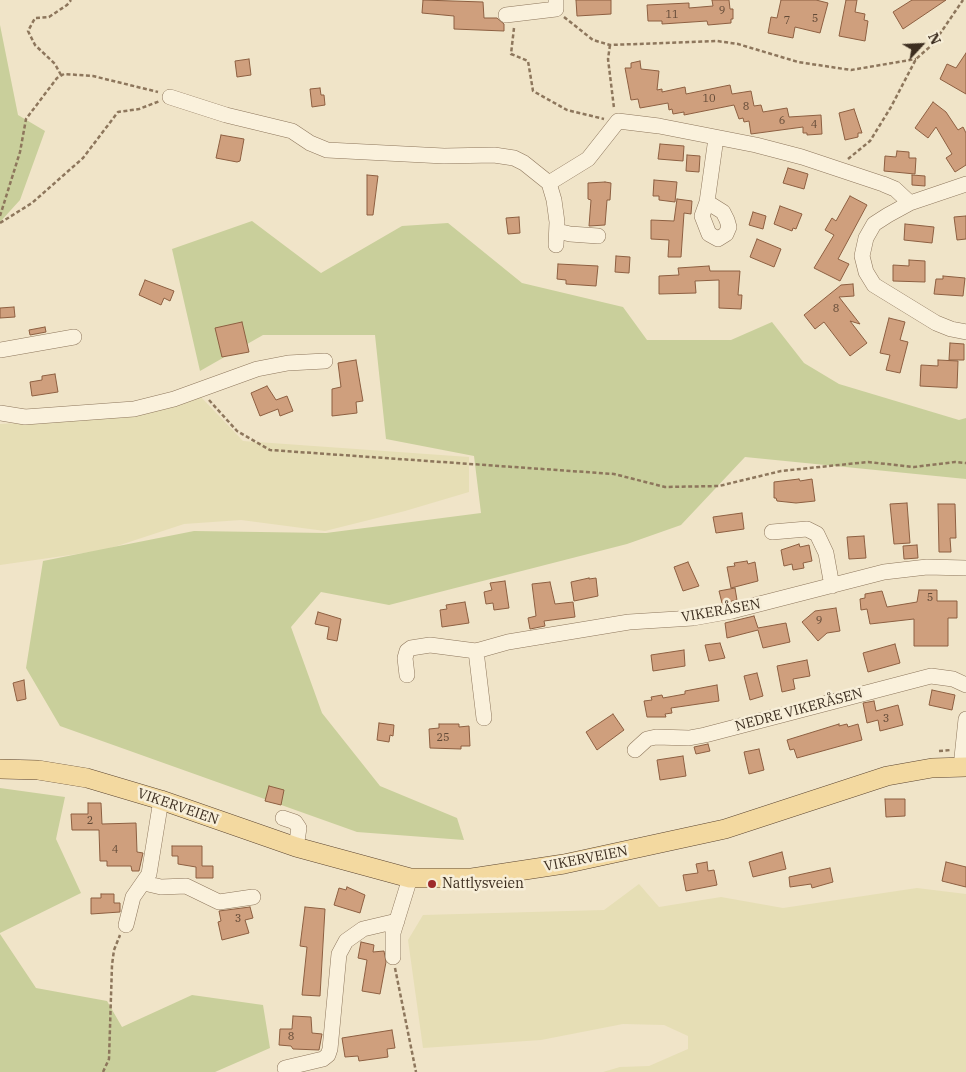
<!DOCTYPE html>
<meta charset="utf-8">
<style>
body{margin:0}
#map{position:relative;width:966px;height:1072px;overflow:hidden;background:#f0e4c8;font-family:"IBM Plex Serif",serif}
canvas{display:block}
.north{position:absolute;left:896px;top:20px;width:50px;height:50px;-webkit-text-stroke:4px #f7eed8;paint-order:stroke;rotate:65deg;font-size:14px;font-weight:700;line-height:20px;text-align:center;color:#3d2e20}
.north::after{content:'';display:block;margin:auto;width:18px;height:22px;background:#3d2e20;clip-path:polygon(50% 0,100% 100%,50% 72%,0 100%)}
</style>
<div id="map">
<canvas width="966" height="1072"></canvas>
<div class="north">N</div>
</div>
<script>
const ctx = document.querySelector('canvas').getContext('2d');
ctx.lineJoin = 'round';
function paint(path, color) {
  ctx.fillStyle = color;
  ctx.fill(path, 'evenodd');
}
function poly(rows) {
  const path = new Path2D();
  for (const r of rows) {
    path.moveTo(r[0], r[1]);
    for (let i = 2; i < r.length; i += 2) path.lineTo(r[i], r[i + 1]);
  }
  return path;
}
function trace(path, color, width, dash) {
  ctx.strokeStyle = color;
  ctx.lineWidth = width;
  ctx.lineCap = dash ? 'butt' : 'round';
  ctx.setLineDash(dash || []);
  ctx.stroke(path);
}
function label(font, color, halo, rows, align = 'center') {
  ctx.font = font + ' "IBM Plex Serif",serif';
  ctx.lineWidth = 5;
  ctx.setLineDash([]);
  ctx.textBaseline = 'middle';
  ctx.strokeStyle = halo;
  ctx.fillStyle = color;
  for (const [text, x, y, turn = 0] of rows) {
    ctx.save();
    ctx.translate(x, y);
    ctx.rotate((+turn || 0) * Math.PI / 180);
    ctx.textAlign = isNaN(turn) ? turn : align;
    if (halo) ctx.strokeText(text, 0, 0);
    ctx.fillText(text, 0, 0);
    ctx.restore();
  }
}
paint(poly([
 [200,396,243,441,469,457,469,492,405,511,325,531,241,520,184,524,105,550,0,565,0,424,129,417],
 [639,884,659,907,721,897,783,908,917,888,966,894,966,1072,603,1072,620,1067,649,1066,688,1049,688,1036,664,1025,623,1024,541,1040,423,1048,408,940,423,915,604,910]
]), '#e6deb5');
paint(poly([
 [0,25,18,115,45,131,20,200,0,222],
 [252,221,321,273,402,226,448,223,522,283,623,307,647,340,731,340,772,322,804,363,839,384,959,420,966,418,966,479,745,457,681,525,627,544,389,605,321,592,291,627,322,713,380,786,457,818,464,840,357,832,60,726,26,668,43,561,194,531,326,533,481,513,474,456,386,439,375,335,263,335,200,371,172,249],
 [0,788,65,797,56,839,81,893,0,933],
 [0,934,36,988,107,1001,122,1027,192,995,263,1005,270,1048,215,1072,0,1072]
]), '#c9cf9b');
const building = poly([
 [423,0,483,2,484,18,497,18,504,24,504,31,454,29,454,16,422,13,423,0],
 [576,0,611,0,611,14,577,16,576,0],
 [712,0,729,0,730,9,733,9,733,19,731,19,731,23,708,25,707,21,662,24,662,21,648,21,647,5,689,3,689,8,713,6,712,0],
 [781,0,816,0,828,3,820,33,795,27,793,38,768,33,771,17,777,18,781,0],
 [846,0,857,0,855,12,865,14,864,20,868,21,865,41,839,36,846,0],
 [912,0,946,0,903,29,893,12,912,0],
 [966,53,966,94,940,79,947,64,956,68,966,53],
 [249,59,251,75,237,77,235,61,249,59],
 [640,61,641,69,659,71,657,90,662,89,662,92,685,87,686,94,730,85,732,94,751,91,754,106,761,105,763,112,787,108,789,117,821,115,822,134,807,135,807,133,803,133,803,127,751,134,749,121,744,122,743,118,739,119,734,105,684,115,684,112,673,114,672,109,669,110,668,103,640,108,638,99,631,100,625,68,631,68,631,63,640,61],
 [320,88,321,95,324,95,325,105,312,107,310,89,320,88],
 [933,102,946,112,958,130,963,127,966,133,966,165,955,172,946,158,952,154,936,127,928,138,915,128,933,102],
 [854,109,862,133,858,133,858,137,845,140,839,113,854,109],
 [221,135,244,139,240,161,237,162,216,158,221,135],
 [660,144,684,146,683,161,658,159,660,144],
 [897,151,909,152,909,158,916,158,915,174,884,171,885,156,896,157,897,151],
 [687,155,700,156,699,172,686,171,687,155],
 [788,168,808,174,804,189,783,183,788,168],
 [367,175,378,176,373,215,367,215,367,175],
 [912,175,925,176,925,186,912,185,912,175],
 [654,180,677,182,675,202,659,200,659,196,653,196,654,180],
 [605,182,611,183,610,200,607,200,605,225,589,226,591,200,588,199,588,183,605,182],
 [850,196,867,205,838,259,849,264,840,281,814,268,834,235,825,230,832,218,836,221,850,196],
 [677,199,692,201,691,214,684,213,681,257,668,257,669,240,651,239,651,220,674,221,677,199],
 [780,206,802,214,796,229,793,228,792,231,774,224,780,206],
 [753,212,766,216,763,229,749,225,753,212],
 [966,216,966,239,957,240,954,217,966,216],
 [519,217,520,233,508,234,506,218,519,217],
 [905,224,934,227,932,243,904,240,905,224],
 [757,239,781,249,774,267,750,257,757,239],
 [616,256,630,257,629,273,615,272,616,256],
 [909,260,925,261,925,282,893,281,893,265,909,266,909,260],
 [558,264,598,266,596,286,566,284,566,280,557,279,558,264],
 [709,266,710,271,740,271,738,295,742,295,741,309,719,308,719,280,695,281,696,293,659,294,659,276,679,275,678,268,709,266],
 [943,276,965,278,963,296,934,294,936,279,943,279,943,276],
 [145,280,174,291,170,301,164,298,161,305,139,295,145,280],
 [853,284,854,296,839,297,860,324,850,321,867,343,850,356,824,322,815,329,804,315,841,285,853,284],
 [14,307,15,317,0,318,0,308,14,307],
 [889,318,905,322,900,340,908,342,900,373,886,370,890,355,880,353,889,318],
 [242,322,249,352,222,357,215,328,242,322],
 [45,327,46,332,30,335,29,330,45,327],
 [950,343,964,344,964,360,949,360,950,343],
 [356,360,363,401,356,402,357,413,332,416,332,389,341,387,338,363,356,360],
 [938,360,958,361,957,388,920,386,921,365,938,366,938,360],
 [55,374,58,392,32,396,30,382,42,380,42,376,55,374],
 [267,386,276,400,287,396,293,411,280,416,278,409,260,416,251,393,267,386],
 [799,479,800,481,812,479,815,501,796,503,777,501,776,498,774,498,774,482,799,479],
 [907,503,910,543,894,544,890,504,907,503],
 [938,504,955,504,956,538,950,538,951,552,939,552,938,504],
 [742,513,744,529,716,533,713,517,742,513],
 [864,536,866,558,849,559,847,537,864,536],
 [799,544,800,547,809,545,812,561,803,563,804,568,793,570,792,564,784,566,781,550,799,544],
 [917,545,918,558,904,559,903,546,917,545],
 [747,561,748,564,755,562,758,581,731,588,727,567,735,566,734,563,747,561],
 [688,562,699,586,683,591,674,567,688,562],
 [589,578,589,579,596,578,598,596,574,601,571,582,589,578],
 [505,581,509,608,494,610,493,603,486,604,484,592,492,590,490,583,505,581],
 [550,582,555,604,573,602,575,617,544,621,545,626,530,629,528,618,536,616,532,584,550,582],
 [735,588,737,600,722,603,719,591,735,588],
 [919,590,937,590,937,601,957,601,957,618,948,618,948,646,914,646,914,619,870,624,867,609,861,610,860,599,865,598,865,594,882,591,887,607,917,602,919,590],
 [465,602,469,623,442,627,440,610,447,609,446,605,465,602],
 [836,608,840,631,827,633,818,641,802,622,815,611,836,608],
 [318,612,341,619,337,641,327,639,329,627,315,624,318,612],
 [754,616,758,628,786,623,790,642,763,648,758,630,727,638,725,623,754,616],
 [720,643,725,658,709,661,705,645,720,643],
 [895,644,900,663,868,672,863,653,895,644],
 [684,650,685,666,653,671,651,655,684,650],
 [807,660,810,676,793,679,795,689,782,692,777,666,807,660],
 [757,673,763,696,750,700,744,676,757,673],
 [24,680,26,699,17,701,13,683,24,680],
 [717,685,719,701,671,708,672,713,665,714,666,717,647,717,644,701,652,700,651,697,662,695,663,698,685,694,685,691,717,685],
 [932,690,955,695,952,710,929,705,932,690],
 [874,701,876,711,898,705,903,725,880,731,878,720,867,723,863,703,874,701],
 [613,714,624,730,597,750,586,732,613,714],
 [379,723,394,725,393,736,390,735,389,742,377,740,379,723],
 [439,724,459,724,459,727,469,726,470,746,461,746,461,749,430,748,429,729,439,728,439,724],
 [839,724,839,726,847,724,848,727,858,724,862,740,797,758,794,749,790,750,787,740,839,724],
 [708,744,710,751,696,754,694,747,708,744],
 [759,749,764,770,749,774,744,752,759,749],
 [683,756,686,776,660,780,657,760,683,756],
 [269,786,284,790,281,805,265,801,269,786],
 [885,799,905,799,905,816,886,817,885,799],
 [88,803,101,803,102,824,136,823,137,852,143,853,139,871,132,871,131,866,107,866,107,861,100,861,99,830,72,830,71,814,88,814,88,803],
 [172,846,202,846,202,866,213,866,213,878,196,878,196,867,178,864,178,856,172,856,172,846],
 [782,852,786,869,753,877,749,862,782,852],
 [707,862,708,871,714,870,717,885,686,891,683,875,698,873,696,864,707,862],
 [946,862,966,867,966,887,942,881,946,862],
 [830,868,833,882,812,888,811,884,790,887,789,877,830,868],
 [347,887,365,895,360,913,334,905,339,888,346,890,347,887],
 [101,894,114,894,114,903,120,903,120,912,91,914,91,898,101,898,101,894],
 [250,907,253,918,245,920,249,933,222,940,218,922,221,921,219,911,250,907],
 [305,907,325,909,320,996,302,995,307,947,300,946,305,907],
 [361,942,374,945,373,952,384,951,386,962,380,994,362,991,367,960,358,958,361,942],
 [293,1016,311,1017,312,1033,322,1034,319,1050,293,1049,291,1046,279,1045,280,1029,292,1029,293,1016],
 [392,1030,395,1048,387,1049,388,1057,359,1061,358,1056,345,1057,342,1038,392,1030]
]);
paint(building, '#cf9f7d');
trace(building, '#8d5f41', 1);
const minor = poly([
 [506,15,556,9,556,0],
 [170,97,226,115,292,131,310,143,327,150,444,156,494,155,514,158,524,163,549,183,588,159,618,121,659,126,756,145,802,157,883,184,895,189,910,203],
 [549,183,554,200,557,222,556,245],
 [966,184,910,203,888,215,874,224,866,238,862,256,866,272,874,285,936,323,951,329,966,332],
 [707,202,723,212,727,220,729,227,726,234,718,239,709,234,702,216,707,202,716,138],
 [557,231,570,234,598,236],
 [0,350,74,337],
 [0,413,25,417,134,409,174,399,257,369,288,363,325,361],
 [772,532,807,529,817,534,826,553,832,586],
 [476,651,508,642,629,622,693,618,732,611,884,572,927,567,966,568],
 [407,675,405,658,407,651,411,648,430,645,476,651,484,718],
 [635,750,647,739,656,737,689,738,705,735,931,676,953,679,966,685],
 [961,767,966,719],
 [283,818,295,822,299,828,296,847],
 [144,883,161,887,186,886,219,902,253,897],
 [126,925,133,897,149,874,161,800],
 [393,957,393,933,410,878],
 [285,1068,323,1059,328,1055,330,1049,339,954,346,941,363,929,397,921]
]);
const major = poly([
 [0,769,38,770,87,778,161,800,296,847,410,878,472,878,564,864,725,829,887,776,932,768,966,767]
]);
trace(minor, '#8d765c', 16);
trace(major, '#5b4430', 20);
trace(poly([
 [564,17,593,40,610,45,717,41,738,44,798,62,851,70,916,59],
 [514,28,511,54,528,61,533,91,567,110,604,119],
 [610,45,608,59,614,108],
 [61,75,55,64,35,45,28,31,35,18,49,17,67,5,71,0],
 [848,159,870,141,891,107,916,59,933,44,963,0],
 [0,216,20,152,26,119,57,78,64,74,93,76,158,92],
 [0,223,32,203,83,158,118,112,139,109,160,101],
 [209,400,237,431,270,450,614,474,665,487,719,486,781,471,868,462,914,467,955,462,966,463],
 [939,751,951,750],
 [395,968,416,1072],
 [103,1072,109,1059,112,965,114,950,120,935]
]), '#8d765c', 2.5, [4, 2.5]);
trace(minor, '#faf1dc', 15);
trace(major, '#f3d9a0', 19);
for (const [x, y, r, color] of [
 [432,884,5,"#9e2a2b"]
]) {
  const dot = new Path2D();
  dot.arc(x, y, r, 0, 2 * Math.PI);
  ctx.fillStyle = color;
  ctx.fill(dot);
  trace(dot, '#f7eed8', 2);
}
label('11px', '#624a37', null, [
 ["9",722,11],
 ["11",672,15],
 ["5",815,19],
 ["7",787,21],
 ["10",709,99],
 ["8",746,107],
 ["6",782,121],
 ["4",814,125],
 ["8",836,309],
 ["5",930,598],
 ["9",819,621],
 ["3",886,719],
 ["25",443,738],
 ["2",90,821],
 ["4",115,850],
 ["3",238,919],
 ["8",291,1037]
]);
label('14px', '#3d2e20', '#f7eed8', [
 ["VIKERÅSEN",721,611,-10],
 ["NEDRE VIKERÅSEN",799,710,-15],
 ["VIKERVEIEN",178,807,19],
 ["VIKERVEIEN",586,859,-11]
]);
label('14px', '#3d2e20', '#f7eed8', [
 ["Nattlysveien",442,884]
], 'left');
</script>
